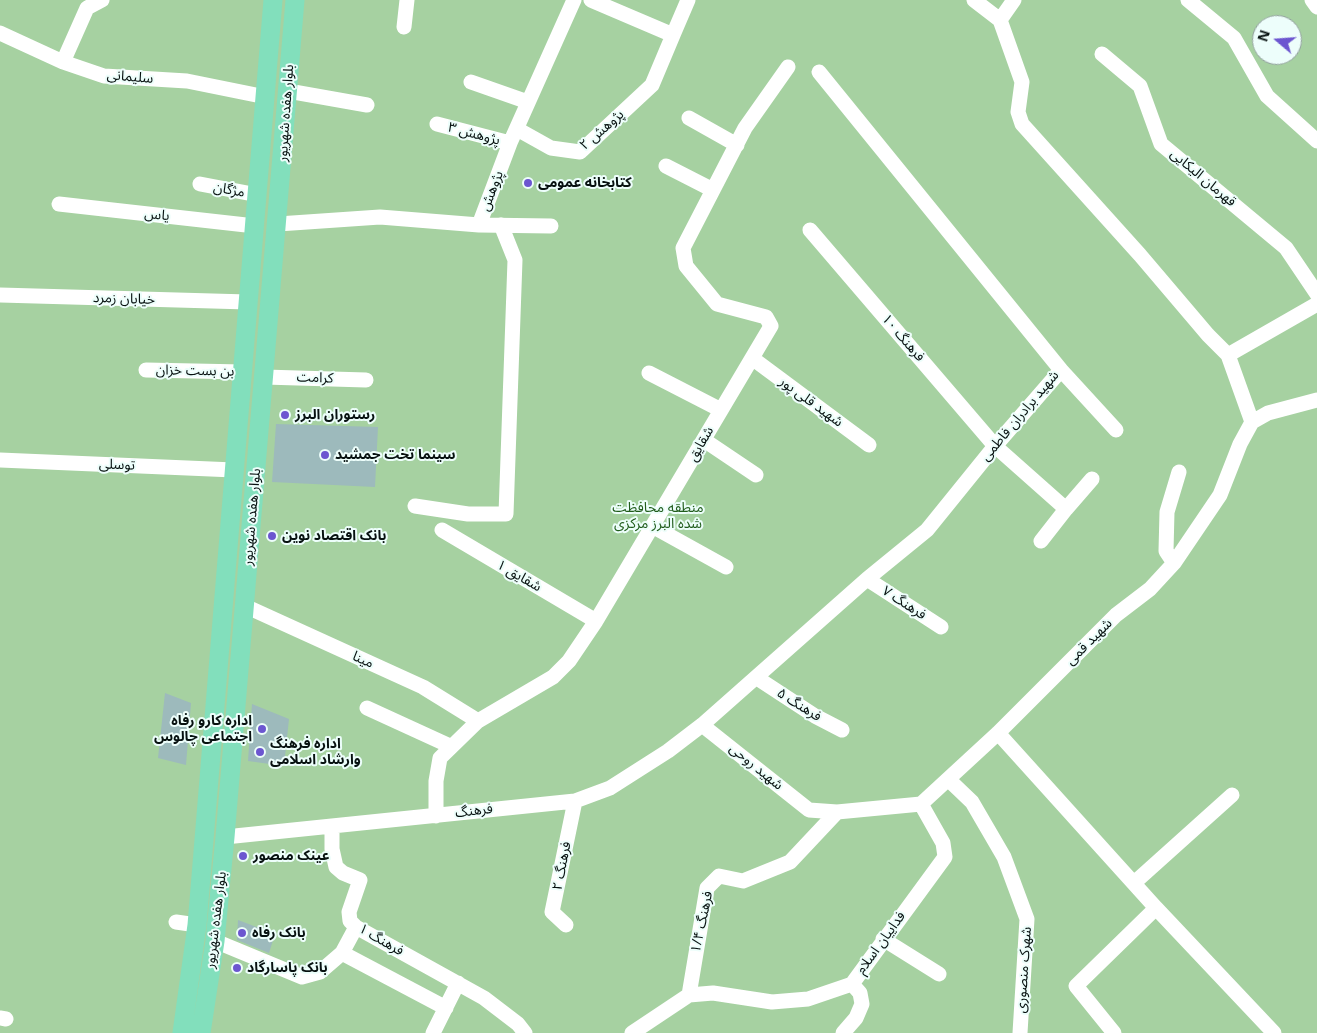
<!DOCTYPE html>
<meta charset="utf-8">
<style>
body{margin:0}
#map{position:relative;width:1317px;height:1033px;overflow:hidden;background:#d6f3ee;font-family:"Open Sans",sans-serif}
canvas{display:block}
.north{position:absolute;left:1252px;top:15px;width:50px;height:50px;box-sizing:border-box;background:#edfefb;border:1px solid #919f9d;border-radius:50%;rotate:288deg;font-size:14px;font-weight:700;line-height:20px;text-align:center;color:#071110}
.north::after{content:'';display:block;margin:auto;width:18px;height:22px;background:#6c56d0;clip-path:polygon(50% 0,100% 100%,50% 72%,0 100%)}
</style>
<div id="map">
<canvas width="1317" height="1033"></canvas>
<div class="north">N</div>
</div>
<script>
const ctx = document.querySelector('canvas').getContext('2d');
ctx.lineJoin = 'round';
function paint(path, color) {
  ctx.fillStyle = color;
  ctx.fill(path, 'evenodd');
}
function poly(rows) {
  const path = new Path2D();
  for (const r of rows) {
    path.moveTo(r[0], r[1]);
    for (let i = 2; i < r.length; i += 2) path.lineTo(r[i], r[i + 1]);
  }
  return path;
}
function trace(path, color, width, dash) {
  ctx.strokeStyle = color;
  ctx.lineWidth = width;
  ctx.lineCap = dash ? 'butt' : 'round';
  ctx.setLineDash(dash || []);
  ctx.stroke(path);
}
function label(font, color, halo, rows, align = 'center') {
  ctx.font = font + ' "Open Sans","Noto Sans Arabic",sans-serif';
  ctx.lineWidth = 4;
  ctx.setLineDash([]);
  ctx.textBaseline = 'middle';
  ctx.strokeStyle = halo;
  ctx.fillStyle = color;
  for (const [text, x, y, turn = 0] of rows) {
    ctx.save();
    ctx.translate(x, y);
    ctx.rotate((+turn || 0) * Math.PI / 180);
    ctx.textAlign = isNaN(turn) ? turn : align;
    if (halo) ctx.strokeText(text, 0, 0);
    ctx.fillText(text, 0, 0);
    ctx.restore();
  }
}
paint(poly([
 [0,0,1317,0,1317,1033,0,1033],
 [1262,25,1292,25,1292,55,1262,55]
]), '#a6d1a1');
paint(poly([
 [276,424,378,427,375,487,272,482],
 [165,693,191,703,186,765,158,758],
 [252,704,289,719,284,766,248,761],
 [238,920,275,934,269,953,237,940]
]), '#9dbabc');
trace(poly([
 [974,0,1000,20,1022,82,1018,112,1022,124,1140,255,1208,335,1228,355,1252,422],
 [1188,0,1234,38,1267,96,1317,141],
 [1312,0,1317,7],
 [1000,20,1014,0],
 [404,27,407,0],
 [0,33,63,62,104,76,187,81,266,97],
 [673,35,688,0],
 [1102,54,1140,86,1161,144,1286,248,1317,294],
 [63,62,87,8,102,0],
 [471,82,528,102],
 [288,91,367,105],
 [689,118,737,145],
 [437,124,510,143],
 [517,129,551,148,580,152,652,85,673,35,591,0],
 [666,166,713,190],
 [200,184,258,195],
 [59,204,255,226],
 [278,224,380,217,479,225,551,226],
 [479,225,510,143,574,0],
 [810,230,995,446,1066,509,1041,541],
 [0,295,248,302],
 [1228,355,1317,304],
 [752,358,869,445],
 [146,370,243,372],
 [1061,370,1116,430],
 [649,373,721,410],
 [264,377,366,380],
 [704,440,756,475],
 [0,460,234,470],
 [415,506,468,514,506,514,515,260,501,225],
 [1066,509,1092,479],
 [652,526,726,567],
 [442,530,596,621],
 [1174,563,1166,551,1167,512,1179,472],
 [867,579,941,627],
 [245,606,423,687,478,721],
 [757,678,815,716,842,730],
 [367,708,450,746],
 [702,725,809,810,837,812,921,804,998,733,1116,615,1150,589,1174,563,1220,495,1240,444,1252,422,1268,413,1317,400],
 [998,733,1156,908,1274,1033],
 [949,780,972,802,1004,857,1027,919,1020,1033],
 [436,816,436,781,440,758,478,721,553,677,569,661,596,621,771,326,766,317,717,304,686,266,683,248,745,128,788,67],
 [332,827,332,849,336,867,343,873,360,880,349,912,350,921,356,927,484,998,518,1024,525,1033],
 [225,837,575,801,610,788,668,751,702,725,867,579,927,530,995,446,1061,370,819,72],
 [1134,883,1232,795],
 [176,922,197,925],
 [566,925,552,912,575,801],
 [883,939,939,974],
 [215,941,302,977,320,972,342,953,356,927],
 [342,953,446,1008],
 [689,995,707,888,719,876,743,881,790,862,837,812],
 [0,1018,6,1019],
 [433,1033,458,983],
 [632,1033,689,995,713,993,772,1002,808,999,852,984,945,857,943,843,921,804],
 [843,1033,856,1018,862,1004,860,993,852,984],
 [1114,1033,1076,986,1156,908]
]), '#fff', 15);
trace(poly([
 [182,1033,197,925,273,0],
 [201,1033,215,941,225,837,295,0]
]), '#82dfbc', 19);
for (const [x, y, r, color] of [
 [528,183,5,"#6c56d0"],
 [285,415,5,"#6c56d0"],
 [325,455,5,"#6c56d0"],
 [272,536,5,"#6c56d0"],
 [262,729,5,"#6c56d0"],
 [260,752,5,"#6c56d0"],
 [243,856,5,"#6c56d0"],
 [242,933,5,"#6c56d0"],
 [237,968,5,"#6c56d0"]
]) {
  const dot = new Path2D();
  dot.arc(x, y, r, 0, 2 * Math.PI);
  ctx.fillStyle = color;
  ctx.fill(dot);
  trace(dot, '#edfefb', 2);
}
label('14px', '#071110', '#edfefb', [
 ["سلیمانی",130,77,5],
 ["بلوار هفده شهریور",286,113,-86],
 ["پژوهش ۲",602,130,-41],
 ["پژوهش ۳",474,134,15],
 ["قهرمان الیکایی",1203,178,40],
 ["مژگان",229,190,10],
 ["پژوهش",492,191,-69],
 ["یاس",157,215,6],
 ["خیابان زمرد",124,299,2],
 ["فرهنگ ۱۰",903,338,49],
 ["بن بست خزان",195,371,1],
 ["کرامت",315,378,2],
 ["شهید قلی پور",811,402,36],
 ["شهید برادران فاطمی",1020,416,-50],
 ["شقایق",701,444,-60],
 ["توسلی",117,465,2],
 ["بلوار هفده شهریور",252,517,-85],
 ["شقایق ۱",519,576,30],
 ["فرهنگ ۷",904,603,33],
 ["شهید قمی",1089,642,-45],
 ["مینا",363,660,24],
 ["فرهنگ ۵",799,705,32],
 ["شهید روحی",756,767,39],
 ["فرهنگ",474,811,-7],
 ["فرهنگ ۲",562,866,-79],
 ["بلوار هفده شهریور",216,920,-83],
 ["فرهنگ ۱/۴",702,922,-78],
 ["فرهنگ ۱",381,940,30],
 ["فداییان اسلام",881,943,-54],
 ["شهرک منصوری",1024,970,-86]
]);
label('bold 14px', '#071110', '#edfefb', [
 ["کتابخانه عمومی",538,183],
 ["رستوران البرز",295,415],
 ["سینما تخت جمشید",335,455],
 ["بانک اقتصاد نوین",282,536],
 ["اداره کارو رفاه",252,721,"right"],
 ["اجتماعی چالوس",252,737,"right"],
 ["اداره فرهنگ",270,744],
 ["وارشاد اسلامی",270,760],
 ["عینک منصور",253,856],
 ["بانک رفاه",252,933],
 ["بانک پاسارگاد",247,968]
], 'left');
label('14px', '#205c1b', '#edfefb', [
 ["منطقه محافظت",658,508],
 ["شده البرز مرکزی",658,524]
]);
</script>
